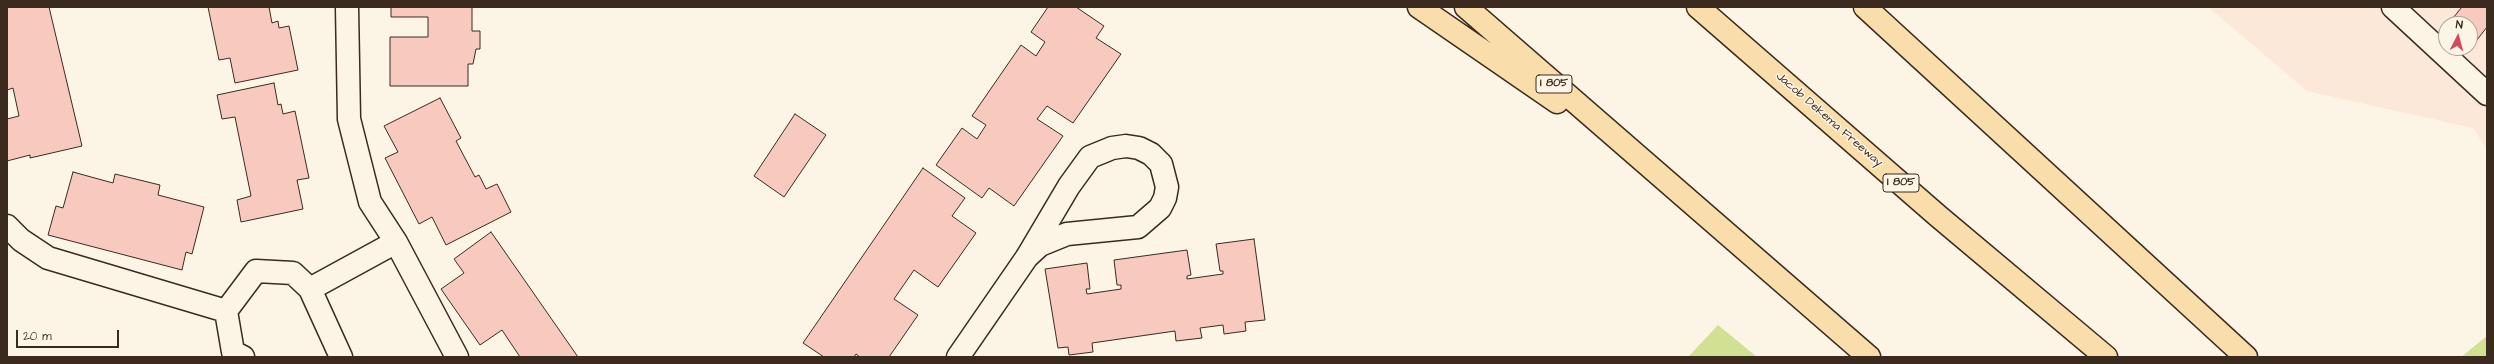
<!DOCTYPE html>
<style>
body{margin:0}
#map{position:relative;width:2494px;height:364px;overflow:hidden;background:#fcf5e5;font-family:"Architects Daughter",sans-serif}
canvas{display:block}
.frame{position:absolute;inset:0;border:8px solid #3b2a1e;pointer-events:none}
.north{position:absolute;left:2438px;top:16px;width:40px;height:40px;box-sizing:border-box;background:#fcf5e5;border:1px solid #afa495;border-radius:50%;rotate:6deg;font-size:11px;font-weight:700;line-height:16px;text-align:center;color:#3b2a1e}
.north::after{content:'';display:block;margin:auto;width:14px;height:18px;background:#d1495b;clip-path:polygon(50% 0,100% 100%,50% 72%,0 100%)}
.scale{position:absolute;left:16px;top:330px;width:103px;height:18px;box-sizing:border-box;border:2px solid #3b2a1e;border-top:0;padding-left:5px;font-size:12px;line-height:14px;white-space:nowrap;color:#3b2a1e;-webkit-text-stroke:3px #fcf5e5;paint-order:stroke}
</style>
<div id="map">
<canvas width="2494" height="364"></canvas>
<div class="frame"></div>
<div class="north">N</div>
<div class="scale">20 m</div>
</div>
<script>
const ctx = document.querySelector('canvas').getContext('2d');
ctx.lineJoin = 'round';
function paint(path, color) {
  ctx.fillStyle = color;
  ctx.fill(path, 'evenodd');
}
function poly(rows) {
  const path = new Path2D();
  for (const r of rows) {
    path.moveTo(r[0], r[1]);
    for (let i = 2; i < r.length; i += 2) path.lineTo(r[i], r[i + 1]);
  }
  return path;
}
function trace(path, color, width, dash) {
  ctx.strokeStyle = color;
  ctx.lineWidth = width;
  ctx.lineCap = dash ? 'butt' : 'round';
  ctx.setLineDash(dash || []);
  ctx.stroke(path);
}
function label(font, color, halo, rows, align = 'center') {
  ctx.font = font + ' "Architects Daughter",sans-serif';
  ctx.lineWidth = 3;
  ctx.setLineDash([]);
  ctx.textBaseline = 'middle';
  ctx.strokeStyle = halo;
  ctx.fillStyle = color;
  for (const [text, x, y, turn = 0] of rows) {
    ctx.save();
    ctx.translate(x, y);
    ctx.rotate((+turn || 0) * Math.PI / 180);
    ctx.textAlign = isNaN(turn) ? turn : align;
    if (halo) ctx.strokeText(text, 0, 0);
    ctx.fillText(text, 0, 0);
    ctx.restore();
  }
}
paint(poly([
 [2208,7,2487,7,2487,149,2473,128,2307,91],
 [2446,24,2470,24,2470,48,2446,48]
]), '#fbe8d9');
paint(poly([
 [1718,325,1757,357,1688,357],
 [2487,336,2487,357,2461,357]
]), '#d1e093');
const building = poly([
 [7,7,49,7,82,146,30,158,30,155,7,161,7,119,19,116,13,88,7,90,7,7],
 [208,7,269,7,272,23,278,21,279,28,289,26,298,70,235,83,230,58,219,60,208,7],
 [391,7,472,7,472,31,480,31,480,49,476,49,473,64,468,64,468,86,390,86,390,37,428,37,428,17,391,17,391,7],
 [1048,7,1076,7,1104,26,1096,38,1121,54,1073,123,1047,106,1037,119,1063,136,1014,206,989,188,982,198,936,165,962,128,977,139,986,125,972,116,1021,45,1036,56,1045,42,1031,32,1048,7],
 [2462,7,2487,7,2487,27,2473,45,2470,43,2470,24,2448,24,2462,7],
 [274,83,278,105,281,104,283,114,295,111,309,178,297,180,303,209,241,222,237,200,251,196,235,117,222,119,217,95,274,83],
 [440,98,461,138,456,141,475,177,479,175,486,189,497,184,511,212,446,245,432,217,419,224,385,158,398,152,384,126,440,98],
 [795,114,826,135,784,197,754,176,795,114],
 [923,168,965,198,952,216,976,233,938,287,914,270,894,299,918,315,889,357,860,357,856,354,854,357,824,357,803,343,923,168],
 [73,172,113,183,115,174,160,185,158,195,204,207,192,254,186,252,182,270,48,235,56,206,63,208,73,172],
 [491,232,578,357,520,357,502,330,480,345,441,289,464,273,454,259,491,232],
 [1254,239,1265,320,1245,322,1246,331,1224,334,1223,325,1200,328,1202,338,1176,341,1175,331,1092,343,1093,352,1069,355,1068,347,1058,348,1045,269,1087,263,1090,289,1086,289,1087,294,1121,289,1121,285,1117,285,1114,260,1187,250,1191,275,1187,276,1187,279,1223,274,1223,271,1220,271,1216,244,1254,239]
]);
paint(building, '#f8c9be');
trace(building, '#3b2a1e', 1);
const minor = poly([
 [347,7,349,119,370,202,396,242,457,357],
 [2393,7,2487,94],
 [7,226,21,240,48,258,226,311],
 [310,289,396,242],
 [243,357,233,352,226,311,256,271,293,273,310,289,341,357],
 [958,357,1027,257,1069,186,1090,157,1112,148,1126,146,1139,148,1151,154,1161,164,1167,187,1165,198,1160,208,1138,227,1067,234,1040,245,1027,257]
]);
const highway = poly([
 [1419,7,1557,102],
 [1466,7,1869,357],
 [1698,7,1938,216,2106,357],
 [1865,7,2246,357]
]);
trace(minor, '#3b2a1e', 25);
trace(highway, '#3b2a1e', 25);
trace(minor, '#fcf5e5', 22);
trace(highway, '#f9deab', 22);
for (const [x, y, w] of [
 [1554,84,36],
 [1901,183,36]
]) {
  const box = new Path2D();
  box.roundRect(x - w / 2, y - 9, w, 18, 3);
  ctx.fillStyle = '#fcf5e5';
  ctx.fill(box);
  trace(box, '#3b2a1e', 1);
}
label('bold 11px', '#3b2a1e', null, [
 ["I 805",1554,84],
 ["I 805",1901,183]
]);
label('12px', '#3b2a1e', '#fcf5e5', [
 ["Jacob Dekema Freeway",1829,120,41]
]);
</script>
